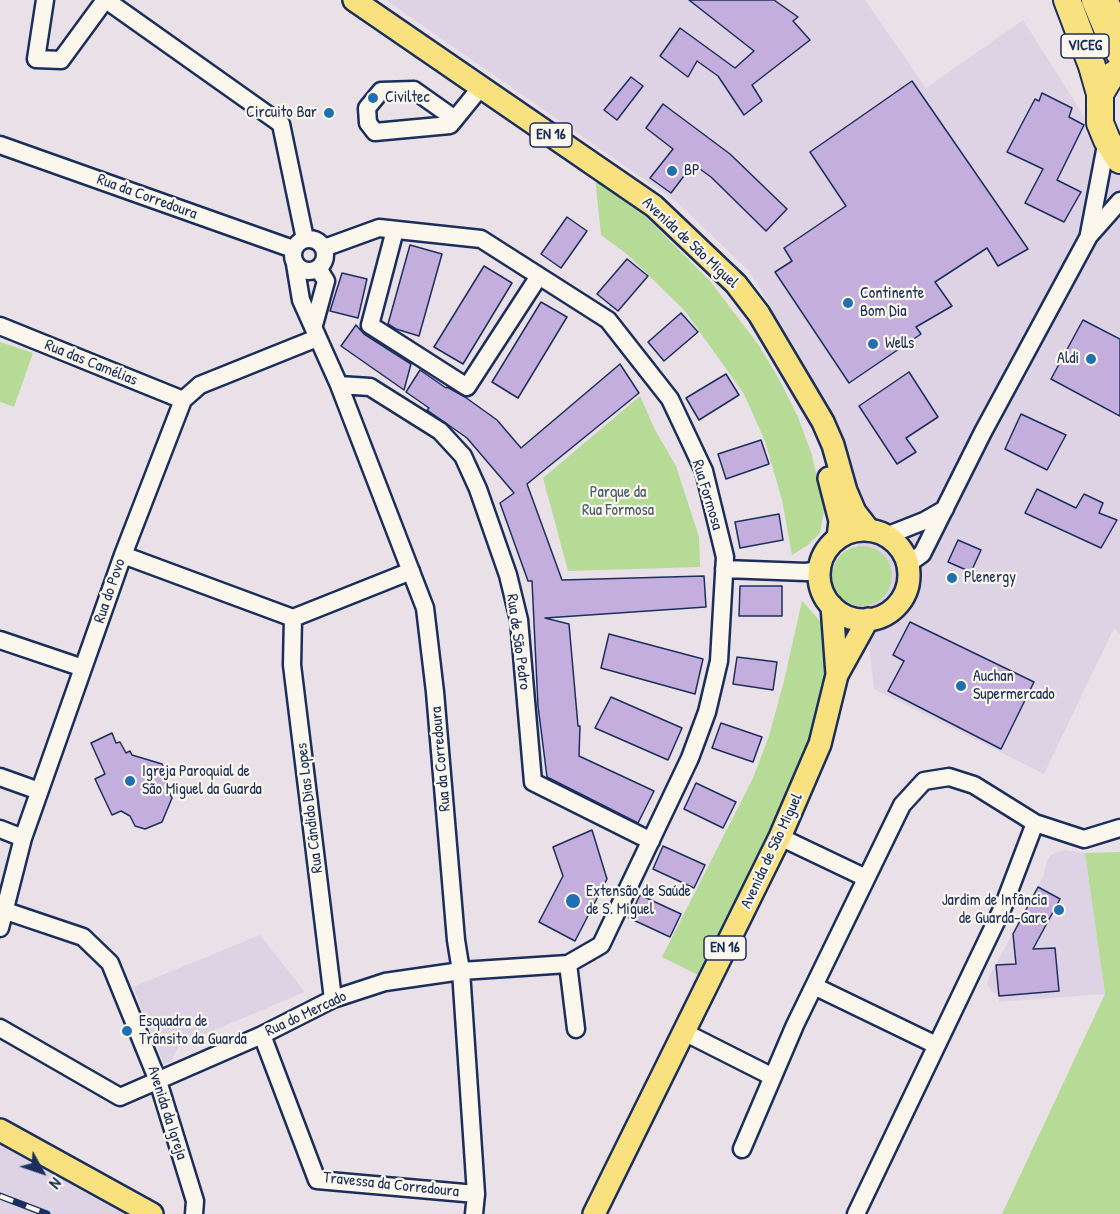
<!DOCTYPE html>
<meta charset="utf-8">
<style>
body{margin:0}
#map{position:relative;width:1120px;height:1214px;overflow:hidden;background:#eae1e8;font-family:"Patrick Hand",sans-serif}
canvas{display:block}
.north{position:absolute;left:12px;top:1142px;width:60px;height:60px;-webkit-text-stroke:4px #fbf7ec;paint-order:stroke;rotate:130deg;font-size:16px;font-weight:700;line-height:24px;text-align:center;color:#1b2f5e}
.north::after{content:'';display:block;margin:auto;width:21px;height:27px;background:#1b2f5e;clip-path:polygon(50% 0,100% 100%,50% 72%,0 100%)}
</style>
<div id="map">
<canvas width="1120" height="1214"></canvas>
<div class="north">N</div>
</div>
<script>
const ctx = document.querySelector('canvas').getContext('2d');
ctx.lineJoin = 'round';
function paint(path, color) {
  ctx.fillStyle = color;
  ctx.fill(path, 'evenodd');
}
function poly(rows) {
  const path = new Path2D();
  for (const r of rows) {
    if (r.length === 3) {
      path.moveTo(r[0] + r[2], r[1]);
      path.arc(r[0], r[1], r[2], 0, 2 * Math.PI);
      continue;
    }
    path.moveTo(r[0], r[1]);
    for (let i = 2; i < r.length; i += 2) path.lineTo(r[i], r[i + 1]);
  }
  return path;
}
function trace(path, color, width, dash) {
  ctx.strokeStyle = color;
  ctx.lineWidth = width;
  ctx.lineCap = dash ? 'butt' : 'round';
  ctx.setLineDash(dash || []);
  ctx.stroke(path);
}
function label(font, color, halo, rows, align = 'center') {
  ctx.font = font + ' "Patrick Hand",sans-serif';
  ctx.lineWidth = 4.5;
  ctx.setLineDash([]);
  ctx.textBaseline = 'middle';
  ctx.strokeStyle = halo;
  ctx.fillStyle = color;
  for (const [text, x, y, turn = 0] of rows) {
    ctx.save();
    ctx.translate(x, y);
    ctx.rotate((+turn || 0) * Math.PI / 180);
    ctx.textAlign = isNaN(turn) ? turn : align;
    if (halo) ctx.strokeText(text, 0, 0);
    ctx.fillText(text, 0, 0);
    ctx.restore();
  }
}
paint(poly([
 [386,0,865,0,926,88,1023,20,1120,173,1120,634,1114,628,1044,774,874,689,850,479,797,351,749,271,678,203],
 [1063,850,1085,853,1105,994,999,1002,999,996,991,991,987,984,989,977,1044,875,1047,860,1051,855],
 [260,935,305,992,179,1045,171,1062,164,1064,133,987],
 [0,1140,139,1214,0,1214]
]), '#ded2e5');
paint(poly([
 [595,177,642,213,710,281,760,347,780,381,798,417,812,455,824,510,820,533,808,545,792,555,782,500,765,441,744,394,685,311,628,255,601,235],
 [0,342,33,353,14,407,0,402],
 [640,396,655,430,676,466,699,537,700,567,568,571,543,478],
 [862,576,30],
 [802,601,821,622,824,630,830,664,814,745,742,892,698,975,662,957,753,778,769,736,784,681],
 [1120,852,1120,1214,1002,1214,1105,994,1085,853]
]), '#b5db96');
const building = poly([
 [689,0,774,0,798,17,793,21,810,40,752,85,762,101,744,115,718,76,697,61,688,77,660,56,680,28,735,68,754,51,689,0],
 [631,77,643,86,617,120,604,110,631,77],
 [912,81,1028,249,998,266,987,248,935,282,952,306,916,327,921,334,849,383,775,272,792,261,784,248,846,206,810,152,912,81],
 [1042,93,1072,108,1069,117,1084,125,1057,180,1081,192,1064,222,1025,203,1043,169,1007,152,1035,99,1039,101,1042,93],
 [663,104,730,154,787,209,766,231,711,177,693,164,671,193,650,178,673,149,646,128,663,104],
 [567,217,587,231,561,268,541,254,567,217],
 [410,245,442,254,419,336,396,329,388,324,410,245],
 [627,259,648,276,618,311,597,294,627,259],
 [484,266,512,283,463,364,434,347,484,266],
 [342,273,367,279,358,318,330,311,342,273],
 [541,302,567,317,518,398,492,382,541,302],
 [681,313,698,332,664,361,648,342,681,313],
 [1083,320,1120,339,1120,416,1051,379,1083,320],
 [356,325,364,334,411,364,404,390,341,346,356,325],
 [620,364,639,393,527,484,562,580,704,576,706,607,545,618,569,624,578,726,580,726,579,756,654,791,638,823,547,777,538,706,532,581,528,581,500,503,514,493,467,438,427,410,429,408,406,392,420,370,446,388,447,387,465,397,497,420,521,448,620,364],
 [909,372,938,417,906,438,916,452,897,464,859,406,909,372],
 [726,374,739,395,699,420,686,398,726,374],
 [1021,414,1066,435,1047,470,1005,449,1021,414],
 [761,440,769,464,726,479,718,454,761,440],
 [1037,489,1076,508,1084,494,1103,503,1099,513,1117,520,1101,548,1025,513,1037,489],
 [779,514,783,540,740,548,735,522,779,514],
 [958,540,981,550,971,572,948,562,958,540],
 [740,586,782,586,782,616,739,616,740,586],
 [910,622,1034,682,1001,749,888,691,904,661,893,655,910,622],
 [609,634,703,659,695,694,601,668,609,634],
 [737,657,777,662,773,690,733,684,737,657],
 [611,697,682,728,668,760,595,728,611,697],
 [721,723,762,737,753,762,712,748,721,723],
 [112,733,116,743,120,742,126,753,130,751,132,755,162,764,165,770,165,783,172,798,162,822,145,829,135,826,130,816,121,811,112,815,95,779,105,774,91,743,112,733],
 [696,783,736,802,723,828,684,809,696,783],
 [592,830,607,879,575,941,539,922,563,876,553,847,592,830],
 [663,846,705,865,694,888,653,869,663,846],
 [1038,887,1060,899,1033,949,1055,948,1059,991,999,996,996,965,1016,964,1013,934,1038,887],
 [640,895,681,914,670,937,629,918,640,895]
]);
paint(building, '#c3aede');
trace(building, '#1b2f5e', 1.5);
const minor = poly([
 [45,0,36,59,61,60,105,0],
 [106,0,281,124,305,239],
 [455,119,414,90,381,91,367,108,368,123,375,132,450,125,455,119,481,87],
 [0,145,293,249],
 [395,230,370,325,467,387,539,276],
 [1089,234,1107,140],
 [309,255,16],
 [295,264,301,300,339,385,425,608,435,692,456,940,461,971,476,1194,474,1214],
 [314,325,326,281,318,268],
 [0,326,183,400],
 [339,385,370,387,440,431,463,456,478,489,508,575,519,620,533,782,651,841],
 [886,536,924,521,945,509],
 [123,555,293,618,411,571],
 [908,564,922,554,983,432,1089,236,1120,201],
 [724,569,806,572,819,570],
 [293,618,292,665,333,999],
 [0,640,83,668],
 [0,777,39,791],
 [0,829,23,838],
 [780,837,866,878],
 [0,909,83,937,110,963,158,1081,195,1201,194,1214],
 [0,928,23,838,123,555,183,400,200,385,317,338],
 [568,964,576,1029],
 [814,986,936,1045],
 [0,1028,120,1097,262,1035,333,999,385,982,461,971,568,964,601,945,690,758,707,712,719,661,725,557,704,471,670,399,608,320,481,239,379,228,324,248],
 [684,1032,773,1077],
 [262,1035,317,1180,476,1194],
 [742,1149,795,1025,902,805,924,781,949,777,974,785,1035,823,1084,839,1120,828],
 [856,1214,1003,907,1035,823]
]);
const major = poly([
 [354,0,654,206,736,284,759,314,823,422,833,445,846,491,855,512,869,530],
 [1107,0,1112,11,1120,20],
 [829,478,840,521,838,538],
 [864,575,45],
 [832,606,837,674],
 [0,1130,152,1214],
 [594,1214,780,837,820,744,837,675,868,619]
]);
const highway = poly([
 [1067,0,1092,66,1100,94],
 [1095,0,1113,43,1120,54],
 [1120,71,1110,77,1100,94,1100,123,1107,140,1120,160]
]);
trace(minor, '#1b2f5e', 21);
trace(major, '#1b2f5e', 26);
trace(highway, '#1b2f5e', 30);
trace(minor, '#fbf7ec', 16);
trace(major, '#fae180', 21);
trace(highway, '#fae180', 26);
const rail = poly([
 [0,1196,47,1214]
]);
trace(rail, '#1b2f5e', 7);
trace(rail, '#fbf7ec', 4.5, [14]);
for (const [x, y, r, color] of [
 [373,98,6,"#1f6fb2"],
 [329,113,6,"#1f6fb2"],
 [672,171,6,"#1f6fb2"],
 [848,303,6,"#1f6fb2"],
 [873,344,6,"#1f6fb2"],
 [1091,359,6,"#1f6fb2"],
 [952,578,6,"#1f6fb2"],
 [961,686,6,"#1f6fb2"],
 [130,781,6,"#1f6fb2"],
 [573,901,8,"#1f6fb2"],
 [1059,910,6,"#1f6fb2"],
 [127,1031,6,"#1f6fb2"]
]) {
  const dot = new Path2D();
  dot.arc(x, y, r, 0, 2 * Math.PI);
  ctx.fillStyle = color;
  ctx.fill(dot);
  trace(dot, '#fbf7ec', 2);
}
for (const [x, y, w] of [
 [1085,46,48],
 [551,135,42],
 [725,948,42]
]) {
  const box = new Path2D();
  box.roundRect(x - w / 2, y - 12, w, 24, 4.5);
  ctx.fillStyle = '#fbf7ec';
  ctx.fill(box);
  trace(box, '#1b2f5e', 1.5);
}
label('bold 15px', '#1b2f5e', null, [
 ["VICEG",1085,46],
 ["EN 16",551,135],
 ["EN 16",725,948]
]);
label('16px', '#1b2f5e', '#fbf7ec', [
 ["Civiltec",385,98],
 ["Circuito Bar",317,113,"right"],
 ["BP",684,171],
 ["Continente",860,294],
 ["Bom Dia",860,312],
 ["Wells",885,344],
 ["Aldi",1079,359,"right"],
 ["Plenergy",964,578],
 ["Auchan",973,677],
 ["Supermercado",973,695],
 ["Igreja Paroquial de",142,772],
 ["São Miguel da Guarda",142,790],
 ["Extensão de Saúde",586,892],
 ["de S. Miguel",586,910],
 ["Jardim de Infância",1047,901,"right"],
 ["de Guarda-Gare",1047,919,"right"],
 ["Esquadra de",139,1022],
 ["Trânsito da Guarda",139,1040]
], 'left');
label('16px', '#1b2f5e', '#fbf7ec', [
 ["Rua da Corredoura",147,197,20],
 ["Avenida de São Miguel",690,243,43],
 ["Rua das Camélias",91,363,22],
 ["Rua Formosa",707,495,73],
 ["Rua do Povo",110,591,-71],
 ["Rua de São Pedro",518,642,82],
 ["Rua da Corredoura",441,759,-95],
 ["Rua Cândido Dias Lopes",310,808,-97],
 ["Avenida de São Miguel",772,851,-65],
 ["Rua do Mercado",306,1014,-25],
 ["Avenida da Igreja",167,1113,72],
 ["Travessa da Corredoura",391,1185,6]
]);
label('16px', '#425a6c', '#fbf7ec', [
 ["Parque da",618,493],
 ["Rua Formosa",618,511]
]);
</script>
